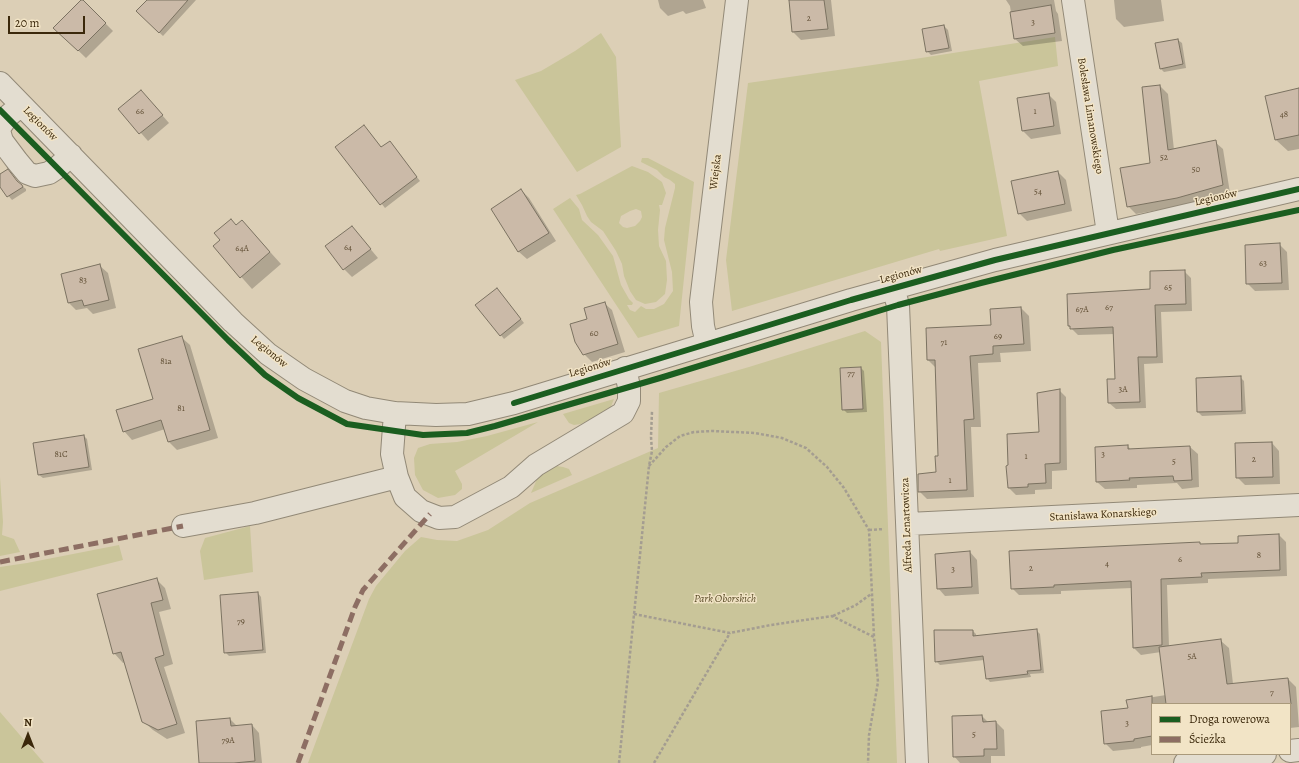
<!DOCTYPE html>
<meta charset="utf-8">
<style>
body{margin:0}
#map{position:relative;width:1299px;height:763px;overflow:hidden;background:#dccfb6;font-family:Alegreya,serif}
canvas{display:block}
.legend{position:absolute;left:1151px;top:703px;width:140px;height:52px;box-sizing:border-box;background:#f2e4c6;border:1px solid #a9997b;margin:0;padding:5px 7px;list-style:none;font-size:12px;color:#3b280b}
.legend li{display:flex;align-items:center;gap:8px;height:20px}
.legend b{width:20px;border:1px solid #a9997b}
.north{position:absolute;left:8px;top:715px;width:40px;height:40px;-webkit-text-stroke:3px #f2e4c6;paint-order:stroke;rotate:0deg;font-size:11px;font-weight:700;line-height:16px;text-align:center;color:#3b280b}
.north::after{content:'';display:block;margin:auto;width:14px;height:18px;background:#3b280b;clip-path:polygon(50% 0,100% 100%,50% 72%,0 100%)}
.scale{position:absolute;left:8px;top:16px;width:77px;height:18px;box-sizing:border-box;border:2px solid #3b280b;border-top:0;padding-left:5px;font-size:12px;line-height:14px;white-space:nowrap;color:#3b280b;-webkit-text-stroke:3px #f2e4c6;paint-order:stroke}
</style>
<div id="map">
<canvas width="1299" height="763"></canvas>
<ul class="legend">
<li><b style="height:5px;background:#1b5e20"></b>Droga rowerowa</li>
<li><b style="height:5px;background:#8d6e63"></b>Ścieżka</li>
</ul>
<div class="north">N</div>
<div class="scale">20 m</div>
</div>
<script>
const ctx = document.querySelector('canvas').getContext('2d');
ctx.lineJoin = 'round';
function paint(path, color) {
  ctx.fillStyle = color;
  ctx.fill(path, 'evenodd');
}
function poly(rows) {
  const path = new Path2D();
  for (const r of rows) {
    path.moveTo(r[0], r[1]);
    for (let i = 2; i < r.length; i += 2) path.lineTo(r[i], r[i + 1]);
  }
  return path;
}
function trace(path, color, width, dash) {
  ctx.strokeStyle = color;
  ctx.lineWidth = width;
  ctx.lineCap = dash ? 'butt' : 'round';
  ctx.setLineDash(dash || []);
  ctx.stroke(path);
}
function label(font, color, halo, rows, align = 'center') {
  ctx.font = font + ' Alegreya,serif';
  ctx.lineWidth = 3;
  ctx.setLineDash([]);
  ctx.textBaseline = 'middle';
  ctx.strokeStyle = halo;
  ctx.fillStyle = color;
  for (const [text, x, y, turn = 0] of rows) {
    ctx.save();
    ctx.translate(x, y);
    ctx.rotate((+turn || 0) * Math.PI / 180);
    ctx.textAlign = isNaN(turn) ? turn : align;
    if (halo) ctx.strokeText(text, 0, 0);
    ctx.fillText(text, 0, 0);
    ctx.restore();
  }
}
paint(poly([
 [601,33,616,57,621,147,577,172,515,80,541,71,575,51],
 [1055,37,1058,66,979,81,1007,236,940,251,939,249,732,311,726,260,748,83,921,58],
 [642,158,648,158,694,182,679,326,638,338,553,209,570,198,579,209,582,220,598,235,613,256,621,285,629,299,633,303,632,305,627,305,630,310,635,312,641,306,646,309,654,309,664,304,673,291,672,272,664,240,665,228,675,188,675,184,670,180,664,177,657,170,641,162],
 [632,166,648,172,662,182,666,193,662,205,659,205,660,210,658,230,659,246,666,261,667,280,665,294,656,302,645,304,636,300,630,291,624,276,622,264,616,251,603,231,591,222,587,216,582,205,576,195,580,194],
 [636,209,641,211,642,217,640,221,635,226,627,228,623,227,619,223,621,216,630,211],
 [865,331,881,342,897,763,308,763,369,599,376,586,405,551,421,537,437,540,457,541,488,530,530,503,658,448,659,393,749,367],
 [614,399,610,409,581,424,574,425,569,423,563,414],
 [538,422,455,471,462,484,462,489,455,495,438,498,423,490,415,475,414,458,418,448,430,444,457,442,487,436],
 [557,466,563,467,569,469,572,475,531,493,537,479,548,470],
 [0,477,3,522,2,535,14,539,20,552,0,556],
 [250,526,253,572,204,580,200,551,205,538],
 [119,545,123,560,0,591,0,567,27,563],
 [0,712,44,763,0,763]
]), '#cac59a');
paint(poly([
 [82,0,113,31,86,58,55,28],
 [148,0,196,0,163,36,137,11],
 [658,0,703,0,706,8,686,14,683,11,668,16,660,8],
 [790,0,831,0,835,36,801,40,793,32],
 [1006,0,1054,0,1056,11,1058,14,1062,41,1023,46,1015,39,1010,6],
 [1114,0,1161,0,1164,21,1124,27,1116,19],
 [944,26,948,30,952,51,931,55,927,51],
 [1178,40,1182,43,1186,68,1164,72,1161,69],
 [1160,86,1168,94,1174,150,1215,142,1223,149,1230,193,1185,205,1136,214,1128,206,1151,164,1143,88],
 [1299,89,1299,149,1288,151,1276,140,1266,97],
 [141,91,169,123,148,141,120,109],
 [1048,94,1056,102,1061,134,1031,139,1023,131,1018,99],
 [364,126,382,148,393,146,420,181,385,208,337,147],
 [1058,172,1066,180,1072,211,1027,221,1019,213],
 [0,176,18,183,26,189,26,191,12,200,0,186],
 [521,190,529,198,556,241,527,259,519,252,492,209],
 [242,221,281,264,252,289,214,246],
 [352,227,378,258,352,277,344,269,327,246],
 [1280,245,1287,252,1289,290,1255,291,1247,283],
 [100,266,108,273,116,308,93,314,87,308,76,310,69,303],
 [1184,271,1191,278,1192,311,1161,312,1163,363,1144,364,1146,408,1116,409,1109,403,1117,380,1115,334,1078,335,1069,326,1068,294,1151,290],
 [497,289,524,323,504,339,477,305],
 [604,303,612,310,625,352,592,362,584,354,588,319],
 [1021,308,1029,316,1031,351,1000,353,1001,362,978,363,981,427,971,427,974,497,927,499,919,491,937,473,939,457,936,368,928,360,992,325,991,310],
 [181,337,190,345,218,438,177,450,169,442,165,429,132,440,124,431,154,400],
 [861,368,864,371,867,412,847,413,843,409],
 [1241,378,1244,381,1246,414,1202,416,1198,412,1197,379],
 [1059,390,1066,397,1067,470,1052,471,1052,489,1035,490,1035,494,1016,495,1009,488,1040,433],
 [84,436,87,439,92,470,43,478,39,475],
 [1272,443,1279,451,1280,484,1245,485,1237,477],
 [1128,446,1131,450,1190,447,1198,454,1199,487,1182,489,1177,483,1137,485,1137,488,1105,489,1097,482],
 [1279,535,1286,542,1287,576,1208,579,1208,583,1167,585,1169,647,1221,641,1229,648,1233,684,1288,679,1296,687,1299,727,1290,728,1290,704,1152,704,1152,745,1141,747,1141,748,1113,751,1105,743,1129,709,1128,701,1166,695,1161,652,1141,655,1134,648,1132,588,1061,591,1061,594,1019,595,1012,588,1199,543,1202,545,1239,544],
 [970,552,977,560,979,594,945,596,938,588],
 [156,579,165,588,171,609,159,612,173,664,164,667,185,733,167,739,153,730,143,721,125,662,123,663,114,653],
 [258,593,261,597,266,653,229,656,225,652],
 [1036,630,1040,634,1044,673,1030,674,1031,677,990,682,987,678,984,660,940,665,936,661,973,631,976,634,976,637],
 [982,716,988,722,996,722,1004,730,1005,756,991,756,991,763,960,763,954,756],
 [230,719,237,726,252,725,259,733,262,763,200,763]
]), '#0003');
const building = poly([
 [81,0,83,0,106,23,78,51,53,28,81,0],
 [147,0,188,0,159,33,136,11,147,0],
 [789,0,824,0,828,29,792,32,789,0],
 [1051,5,1055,33,1014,39,1010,12,1051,5],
 [944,25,949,48,926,52,922,29,944,25],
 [1178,39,1183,64,1160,69,1155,43,1178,39],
 [1160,85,1168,150,1216,140,1223,185,1177,198,1127,207,1120,168,1150,163,1142,87,1160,85],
 [1299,88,1299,135,1275,140,1265,96,1299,88],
 [141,90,163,115,139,134,118,109,141,90],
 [1049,93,1054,126,1022,131,1017,98,1049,93],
 [364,125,381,147,390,141,417,177,380,205,335,147,364,125],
 [8,169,17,181,22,185,23,187,7,197,0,187,0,174,8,169],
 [1058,171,1065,204,1018,214,1011,181,1058,171],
 [521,189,549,233,518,252,491,209,521,189],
 [231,219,236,225,242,220,270,252,240,278,213,246,220,240,214,233,231,219],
 [352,226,371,249,343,270,325,246,352,226],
 [1280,243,1282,283,1246,284,1245,245,1280,243],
 [100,264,109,300,84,306,82,300,68,303,61,274,100,264],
 [1185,270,1186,304,1155,305,1157,357,1138,357,1140,402,1108,403,1107,379,1115,379,1113,327,1070,329,1070,326,1068,326,1067,294,1150,289,1150,271,1185,270],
 [497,288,521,319,500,336,475,305,497,288],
 [605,302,618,344,583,355,575,342,570,324,587,319,584,308,605,302],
 [1021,307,1024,344,993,346,993,354,970,356,974,419,964,420,967,490,918,492,918,474,936,472,935,456,938,456,935,360,927,360,926,328,991,325,990,309,1021,307],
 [182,336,210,430,168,442,161,420,123,432,116,410,153,399,138,349,182,336],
 [861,367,863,409,842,410,840,368,861,367],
 [1241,376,1242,411,1197,412,1196,378,1241,376],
 [1060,389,1060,463,1045,464,1046,483,1028,484,1028,487,1008,488,1006,466,1008,465,1007,434,1039,432,1037,393,1060,389],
 [84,435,89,467,38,475,33,443,84,435],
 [1272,442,1273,477,1236,478,1235,443,1272,442],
 [1128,445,1128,449,1190,446,1192,480,1174,481,1173,476,1129,478,1130,480,1096,482,1095,447,1128,445],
 [1279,534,1280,570,1201,573,1202,577,1161,579,1162,645,1133,648,1131,581,1054,585,1054,587,1011,589,1009,551,1200,542,1200,544,1238,543,1238,536,1279,534],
 [970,551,972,587,937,589,935,554,970,551],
 [157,578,163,600,151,603,164,655,155,658,177,724,158,730,142,722,121,652,113,654,97,594,157,578],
 [258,592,263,650,224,653,220,595,258,592],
 [1037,629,1041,670,1027,671,1028,674,986,679,983,656,935,662,934,630,973,630,973,636,1037,629],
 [1221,639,1227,684,1288,678,1291,704,1166,704,1159,647,1221,639],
 [1152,696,1152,736,1134,739,1134,741,1104,744,1101,711,1128,708,1126,700,1152,696],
 [982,715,983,722,996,721,997,749,984,749,984,756,953,757,952,716,982,715],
 [230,718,231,726,252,724,255,761,234,763,199,763,196,721,230,718]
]);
paint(building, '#cbbaa8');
trace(building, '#7b7261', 1);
const minor = poly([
 [1073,0,1108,233],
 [0,83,233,322,268,354,304,379,345,401,366,408,395,413,436,415,468,414,514,403,851,300,995,260,1299,189],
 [0,127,7,117,21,105],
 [0,134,2,141,17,161,27,173,35,176,49,173,58,167,71,155],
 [893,288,898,305,917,763],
 [707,344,703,326,701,302,737,0],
 [395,413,392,454,397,477,405,497,421,511,439,518,455,517,511,487,536,465,623,413,629,401,629,387,625,368],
 [908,524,1299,505],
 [183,526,255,513,397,477],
 [1290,751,1299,750],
 [1185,763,1265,754]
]);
trace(minor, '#928977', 24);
trace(poly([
 [649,466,666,447,680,436,694,432,712,431,755,433,782,438,806,448,827,467,844,488,869,530,874,637],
 [869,530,884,529],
 [634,614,730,633,771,625,832,616,874,637,878,682,869,735,868,763],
 [833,616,856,605,871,594],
 [619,763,649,466,652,451,651,437,652,411],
 [654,763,730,633]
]), '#a49d91', 2.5, [3, 2]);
trace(minor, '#e3ddd0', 22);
trace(poly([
 [0,562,183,526],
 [298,763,355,607,363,590,430,514]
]), '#8d6e63', 5, [10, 5]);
trace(poly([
 [0,110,228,340,265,375,298,398,347,424,423,435,467,433,495,426,660,378,898,305,981,283,1113,250,1299,210],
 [514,403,851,300,995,260,1299,189]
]), '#1b5e20', 6);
label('9px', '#614f35', null, [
 ["2",809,19],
 ["3",1033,23],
 ["66",140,112],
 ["1",1035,112],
 ["48",1284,115],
 ["52",1164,158],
 ["50",1196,170],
 ["54",1038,192],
 ["64",348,248],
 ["64A",242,249],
 ["63",1263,264],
 ["83",83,281],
 ["65",1168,288],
 ["67",1109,308],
 ["67A",1082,310],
 ["60",594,334],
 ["69",998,337],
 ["71",944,343],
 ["81a",166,362],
 ["77",851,374],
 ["3A",1123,390],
 ["81",181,409],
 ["81C",61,455],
 ["3",1103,455],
 ["1",1026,457],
 ["2",1254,460],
 ["5",1174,462],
 ["1",950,481],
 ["8",1259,556],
 ["6",1180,560],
 ["4",1107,564],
 ["2",1031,569],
 ["3",953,570],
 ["79",241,622],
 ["5A",1192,657],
 ["7",1272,693],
 ["3",1127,724],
 ["5",974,735],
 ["79A",228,741]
]);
label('11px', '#3b280b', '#f2e4c6', [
 ["Bolesława Limanowskiego",1090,116,81],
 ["Legionów",40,124,45],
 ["Wiejska",716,172,-83],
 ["Legionów",1216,198,-13],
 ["Legionów",901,275,-15],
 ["Legionów",269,352,39],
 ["Legionów",590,368,-17],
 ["Stanisława Konarskiego",1103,515,-3],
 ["Alfreda Lenartowicza",907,525,-92]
]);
label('italic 11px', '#5b4d29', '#f2e4c6', [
 ["Park Oborskich",725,599]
]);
</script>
